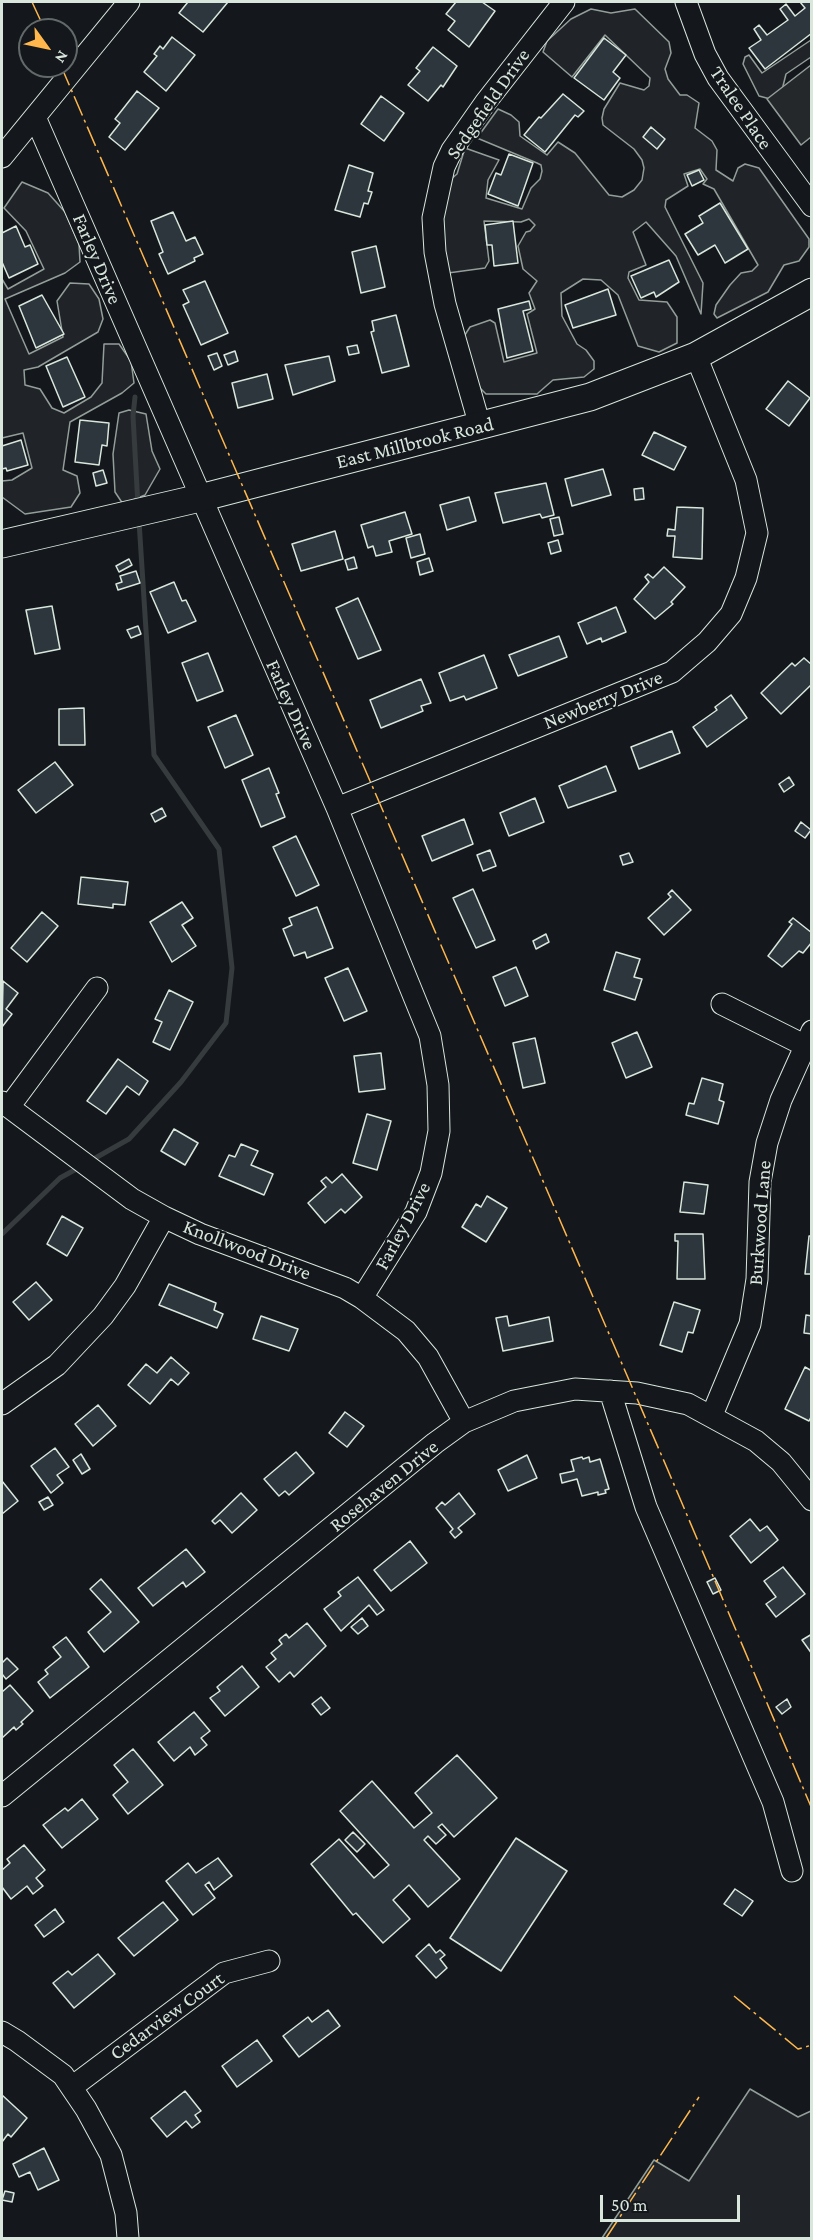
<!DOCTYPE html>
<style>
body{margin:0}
#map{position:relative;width:813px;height:2240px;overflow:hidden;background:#14181c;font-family:"Crimson Pro",serif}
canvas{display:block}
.frame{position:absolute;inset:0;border:3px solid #d8e6dc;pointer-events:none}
.north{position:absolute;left:18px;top:18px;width:60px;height:60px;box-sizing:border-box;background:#14181c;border:2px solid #626a69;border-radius:50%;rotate:123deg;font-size:16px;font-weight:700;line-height:24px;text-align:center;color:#d8e6dc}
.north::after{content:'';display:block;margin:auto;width:21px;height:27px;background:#ffb74d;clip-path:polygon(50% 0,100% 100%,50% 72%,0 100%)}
.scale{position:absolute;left:600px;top:2195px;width:140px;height:27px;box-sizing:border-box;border:3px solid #d8e6dc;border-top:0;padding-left:8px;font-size:18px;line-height:21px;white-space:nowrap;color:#d8e6dc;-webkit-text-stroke:4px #14181c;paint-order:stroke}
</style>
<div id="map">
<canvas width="813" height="2240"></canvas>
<div class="frame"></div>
<div class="north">N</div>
<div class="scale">50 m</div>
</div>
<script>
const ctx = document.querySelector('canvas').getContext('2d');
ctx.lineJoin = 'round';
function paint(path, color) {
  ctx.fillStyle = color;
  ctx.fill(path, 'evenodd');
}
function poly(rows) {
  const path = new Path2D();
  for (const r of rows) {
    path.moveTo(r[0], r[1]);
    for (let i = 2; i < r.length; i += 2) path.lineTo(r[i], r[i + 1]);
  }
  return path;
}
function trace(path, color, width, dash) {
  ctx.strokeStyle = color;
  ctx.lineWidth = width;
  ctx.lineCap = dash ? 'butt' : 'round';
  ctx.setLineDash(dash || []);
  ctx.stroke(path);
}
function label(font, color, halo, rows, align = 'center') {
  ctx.font = font + ' "Crimson Pro",serif';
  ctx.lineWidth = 4.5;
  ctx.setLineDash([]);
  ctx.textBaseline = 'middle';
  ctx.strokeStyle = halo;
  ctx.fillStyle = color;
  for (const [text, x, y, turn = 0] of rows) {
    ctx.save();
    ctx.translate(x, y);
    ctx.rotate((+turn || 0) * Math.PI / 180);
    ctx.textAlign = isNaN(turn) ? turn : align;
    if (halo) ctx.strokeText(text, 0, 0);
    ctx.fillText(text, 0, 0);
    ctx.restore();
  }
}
const green = poly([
 [591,9,611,13,635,9,669,42,671,53,665,69,668,79,680,95,687,95,699,103,695,128,712,141,717,150,716,170,733,181,738,168,745,164,759,168,809,239,809,247,799,261,784,265,768,292,717,318,714,314,716,305,730,285,741,273,752,271,758,265,714,189,703,184,707,179,700,169,684,174,688,186,666,200,665,207,703,283,701,314,676,256,646,222,633,232,646,265,629,272,628,278,639,300,667,302,677,317,677,343,659,352,638,346,618,295,601,280,583,279,561,293,562,316,577,344,586,350,594,361,594,369,584,377,553,380,537,394,486,394,480,388,461,341,470,327,490,320,495,323,504,362,537,353,527,314,535,309,529,293,537,281,523,269,518,246,526,232,530,231,535,225,529,219,521,222,484,221,489,261,485,268,448,273,438,237,450,180,457,174,465,148,499,160,488,180,486,198,522,209,531,188,540,179,542,171,541,165,537,163,477,138,498,109,511,115,519,122,520,136,547,155,558,142,575,153,609,195,622,197,634,190,642,180,644,168,642,160,634,149,603,125,602,118,604,109,620,83,644,90,649,86,650,78,605,35,572,77,543,52,547,41,571,19,591,9],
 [811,40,811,57,786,74,782,90,774,100,759,96,743,64,745,57,749,55,762,73,811,40],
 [22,182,48,193,65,212,79,244,80,262,65,273,5,299,29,354,63,337,57,301,70,283,89,284,99,299,103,319,98,332,38,367,24,370,25,385,40,389,52,408,64,413,91,397,102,383,104,344,119,344,131,361,134,383,122,393,70,422,63,470,77,476,80,493,71,507,25,514,2,497,2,481,12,480,32,468,23,433,2,438,2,279,8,289,44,269,26,231,4,208,22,182],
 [129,410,146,414,152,451,160,469,145,495,123,504,115,492,113,454,119,413,129,410],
 [750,2089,798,2117,811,2111,811,2238,602,2238,654,2160,689,2181,750,2089]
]);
paint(green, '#202428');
trace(green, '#939e99', 1.5);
const parking = poly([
 [811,65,811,137,801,145,767,99,811,65]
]);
paint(parking, '#24282b');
trace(parking, '#939e99', 1.5);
trace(poly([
 [135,397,133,416,138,506],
 [90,1161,129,1139,181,1082,226,1023,232,968,219,849,154,755,139,521],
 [2,1234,60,1178,80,1167]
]), '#363b3e', 5);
const building = poly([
 [188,2,228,2,203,32,179,13,188,2],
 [456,2,482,2,495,11,469,47,448,30,455,21,446,14,456,2],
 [800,2,812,2,812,33,765,69,749,48,761,40,754,29,759,25,767,35,788,20,780,9,786,4,795,16,805,8,800,2],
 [172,37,195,55,166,91,144,72,157,56,154,54,160,46,163,49,172,37],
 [604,38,626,55,613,72,620,78,604,100,574,78,604,38],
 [433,47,457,66,443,87,441,85,428,101,408,85,420,71,416,68,433,47],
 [137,91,159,108,125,150,109,137,120,123,115,119,137,91],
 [563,94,584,111,578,117,575,115,545,152,524,135,539,117,541,118,563,94],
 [381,96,404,113,384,141,361,124,381,96],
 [651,127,665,139,657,149,643,137,651,127],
 [509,154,533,163,518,206,488,194,496,173,501,175,509,154],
 [349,165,373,173,368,191,372,192,368,204,364,203,360,217,335,210,349,165],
 [699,170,704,180,692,186,687,175,699,170],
 [720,203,748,249,725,263,715,245,698,255,685,234,703,223,699,216,720,203],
 [173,212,186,241,195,237,203,254,194,258,195,261,168,274,159,254,163,252,151,221,173,212],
 [513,221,518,263,494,266,492,245,487,245,485,225,513,221],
 [16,226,25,247,30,245,38,264,9,278,2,262,2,233,16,226],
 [376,246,385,287,361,293,352,252,376,246],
 [669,260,679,282,656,297,654,292,641,298,631,276,669,260],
 [205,281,228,333,201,345,183,305,189,302,183,290,205,281],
 [608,289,616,315,573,328,565,305,608,289],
 [42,295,64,334,36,348,19,306,42,295],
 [529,301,531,309,523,311,533,351,507,358,498,309,529,301],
 [396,315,409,366,382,373,371,332,374,331,372,321,396,315],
 [357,345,359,353,349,355,347,347,357,345],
 [235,351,238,361,228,365,224,355,235,351],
 [217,353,222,366,214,370,208,356,217,353],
 [329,356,335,381,293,395,285,365,329,356],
 [67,357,85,397,63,407,46,366,67,357],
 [267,374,273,399,238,408,232,383,267,374],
 [788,381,810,398,789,426,766,409,788,381],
 [80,420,109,423,107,446,102,445,99,465,75,462,80,420],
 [654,432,686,447,674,470,642,455,654,432],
 [21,440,28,465,7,471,6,468,2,469,2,446,21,440],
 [603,469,611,495,572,506,565,479,603,469],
 [103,470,107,483,96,486,93,473,103,470],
 [546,483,554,515,542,518,540,514,503,523,495,493,546,483],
 [643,488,644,499,635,500,634,489,643,488],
 [469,497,476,521,447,530,440,505,469,497],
 [677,507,703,508,702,559,673,557,675,536,667,536,668,529,675,530,677,507],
 [405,512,412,534,389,541,392,552,376,556,373,546,368,548,361,525,405,512],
 [559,517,563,534,554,536,550,519,559,517],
 [335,531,343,559,301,571,292,544,335,531],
 [420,534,425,554,411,558,406,538,420,534],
 [558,540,561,551,551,554,548,543,558,540],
 [354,557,357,568,348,570,345,560,354,557],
 [429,558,433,571,420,575,417,562,429,558],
 [129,559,132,565,119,572,116,566,129,559],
 [664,567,685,587,671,602,673,604,655,619,634,599,649,582,645,577,648,574,653,578,664,567],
 [136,571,140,583,118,590,116,584,122,582,120,576,136,571],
 [174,582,182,601,186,600,196,621,168,633,150,592,174,582],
 [358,598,381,650,358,659,336,608,358,598],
 [52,606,60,649,35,654,26,610,52,606],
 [616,607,626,632,602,642,601,638,587,644,578,623,616,607],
 [138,626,141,634,131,638,127,630,138,626],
 [559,636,567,657,518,676,509,655,559,636],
 [208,653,223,691,197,701,182,663,208,653],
 [484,655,497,688,466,700,464,696,450,701,439,673,484,655],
 [804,658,812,665,812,684,781,714,761,693,792,663,795,666,804,658],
 [421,679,431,703,421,706,423,711,381,728,370,700,421,679],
 [731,695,747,718,707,747,693,727,717,710,715,707,731,695],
 [84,708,85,745,59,745,59,709,84,708],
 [236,715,253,755,225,768,208,727,236,715],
 [672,731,680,753,639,769,631,747,672,731],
 [55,762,73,785,36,813,18,790,55,762],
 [606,766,616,791,568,808,559,786,606,766],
 [269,768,279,793,276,794,285,817,261,827,242,780,269,768],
 [789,777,794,785,784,792,779,784,789,777],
 [535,798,544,822,509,836,500,813,535,798],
 [162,808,166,816,155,822,151,814,162,808],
 [464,819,473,844,432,861,422,836,464,819],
 [801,822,811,830,805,838,795,831,801,822],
 [296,836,319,885,296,896,273,847,296,836],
 [490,850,496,866,483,871,477,855,490,850],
 [629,853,633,862,623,865,620,856,629,853],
 [81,877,128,882,125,905,113,904,113,908,78,904,81,877],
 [473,889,495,940,476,948,453,898,473,889],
 [672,890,691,910,664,935,648,918,671,897,668,894,672,890],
 [182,902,193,918,182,925,196,946,172,962,150,922,182,902],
 [317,907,333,948,307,958,305,952,294,956,283,929,292,925,289,918,317,907],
 [42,912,58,926,27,962,11,948,42,912],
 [793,918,812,933,812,942,803,953,799,951,782,967,768,956,792,924,789,922,793,918],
 [546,934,549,942,536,949,533,941,546,934],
 [616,952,640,959,634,977,642,979,635,1000,604,990,616,952],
 [516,967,528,996,505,1006,493,977,516,967],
 [348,968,367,1011,344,1021,325,978,348,968],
 [3,981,18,993,6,1009,12,1014,2,1027,3,981],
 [169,990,193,1002,170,1050,153,1042,162,1022,155,1019,169,990],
 [637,1032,652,1067,626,1078,612,1043,637,1032],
 [535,1038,545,1083,523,1088,513,1043,535,1038],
 [381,1053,385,1089,359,1092,354,1056,381,1053],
 [118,1059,148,1081,139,1095,127,1086,106,1114,87,1101,118,1059],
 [702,1078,723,1084,719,1100,724,1102,718,1124,686,1115,689,1103,694,1104,702,1078],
 [367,1114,391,1121,377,1170,353,1163,367,1114],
 [174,1129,198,1143,185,1165,161,1151,174,1129],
 [241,1144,258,1151,251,1165,273,1174,264,1195,219,1176,229,1155,235,1157,241,1144],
 [342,1174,362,1197,345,1213,341,1209,325,1223,308,1203,326,1187,321,1181,326,1177,332,1183,342,1174],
 [684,1182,708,1185,704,1214,680,1212,684,1182],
 [487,1196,507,1208,486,1242,462,1227,476,1204,481,1207,487,1196],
 [62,1216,83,1228,67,1256,47,1244,62,1216],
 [675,1234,703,1234,705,1279,677,1279,678,1241,675,1241,675,1234],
 [809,1236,812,1236,812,1274,805,1274,809,1236],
 [36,1282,52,1300,29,1320,13,1302,36,1282],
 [169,1284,216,1303,214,1310,223,1314,217,1328,159,1305,169,1284],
 [674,1302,700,1310,693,1333,688,1332,682,1352,660,1345,674,1302],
 [806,1315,812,1316,812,1334,804,1333,806,1315],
 [261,1316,298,1329,289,1351,253,1339,261,1316],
 [507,1316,509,1326,549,1317,553,1341,503,1351,496,1318,507,1316],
 [171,1357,189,1373,178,1385,171,1379,150,1404,128,1385,146,1364,157,1373,171,1357],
 [805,1367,812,1371,812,1415,809,1421,785,1409,805,1367],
 [98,1405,116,1426,93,1446,75,1424,98,1405],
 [345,1412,364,1426,347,1447,329,1433,345,1412],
 [55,1448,69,1467,57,1475,63,1483,51,1493,31,1466,55,1448],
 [296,1452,314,1473,289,1495,285,1491,279,1496,264,1479,296,1452],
 [81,1454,90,1469,82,1474,73,1460,81,1454],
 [527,1455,537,1478,508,1491,498,1470,527,1455],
 [582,1457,583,1459,589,1457,590,1462,600,1459,609,1489,605,1490,606,1493,598,1495,598,1492,582,1496,577,1479,562,1483,560,1474,574,1471,571,1460,582,1457],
 [2,1481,18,1501,2,1514,2,1481],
 [241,1493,257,1510,232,1533,220,1520,215,1524,212,1521,241,1493],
 [459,1493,475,1514,458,1528,462,1532,455,1538,450,1532,453,1529,436,1508,442,1502,445,1505,459,1493],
 [48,1497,53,1505,44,1510,39,1502,48,1497],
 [750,1519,760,1531,767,1526,778,1540,751,1563,730,1536,750,1519],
 [410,1541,427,1563,391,1591,374,1570,410,1541],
 [186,1549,205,1572,186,1587,183,1582,153,1606,138,1588,186,1549],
 [783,1567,805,1594,776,1617,766,1604,776,1597,764,1581,783,1567],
 [358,1577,384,1610,377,1615,369,1605,341,1631,324,1609,341,1596,338,1592,358,1577],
 [715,1578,721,1590,713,1594,707,1582,715,1578],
 [101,1579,139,1622,104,1652,88,1632,111,1612,90,1589,101,1579],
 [362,1618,368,1626,358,1634,351,1627,362,1618],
 [307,1623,326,1646,294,1677,290,1672,279,1682,266,1667,276,1659,271,1653,282,1644,279,1640,281,1638,286,1634,289,1638,307,1623],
 [812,1634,812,1654,802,1640,812,1634],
 [66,1637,89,1667,50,1698,38,1682,48,1674,45,1670,61,1657,53,1647,66,1637],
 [7,1658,18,1669,6,1679,2,1674,2,1663,7,1658],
 [242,1666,259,1687,225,1716,210,1698,220,1691,217,1687,242,1666],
 [10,1685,33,1711,21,1722,23,1724,16,1730,14,1727,2,1738,2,1692,10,1685],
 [321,1697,330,1708,321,1715,312,1704,321,1697],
 [787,1699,791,1707,782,1714,776,1707,787,1699],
 [194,1712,210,1731,201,1738,207,1745,195,1755,190,1747,174,1761,158,1742,194,1712],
 [133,1749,163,1785,128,1814,113,1795,128,1782,114,1765,133,1749],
 [457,1755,497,1798,454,1837,442,1824,438,1827,446,1835,436,1844,428,1836,424,1840,460,1879,428,1907,409,1885,393,1900,410,1919,383,1943,356,1913,353,1915,311,1864,339,1839,374,1878,389,1865,340,1811,372,1781,414,1828,432,1813,415,1793,457,1755],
 [82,1799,98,1819,62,1848,43,1825,65,1808,68,1811,82,1799],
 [353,1832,365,1844,357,1852,345,1840,353,1832],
 [516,1838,567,1871,501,1971,450,1938,516,1838],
 [24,1845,45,1870,36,1878,43,1886,33,1894,27,1886,11,1899,2,1887,2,1870,10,1863,7,1859,24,1845],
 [218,1858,232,1876,214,1890,209,1882,205,1885,215,1898,193,1915,166,1881,188,1863,196,1873,218,1858],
 [735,1889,753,1901,742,1916,724,1904,735,1889],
 [163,1902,178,1920,134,1956,118,1938,163,1902],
 [55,1909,64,1922,44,1937,35,1925,55,1909],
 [429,1944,436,1953,440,1950,445,1955,440,1959,447,1968,436,1978,416,1956,429,1944],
 [98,1954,115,1974,74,2008,53,1983,68,1971,72,1975,98,1954],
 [328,2010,340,2026,299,2057,283,2036,308,2017,312,2022,328,2010],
 [257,2040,272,2061,237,2087,222,2066,257,2040],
 [185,2091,201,2111,195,2115,200,2122,192,2128,186,2121,167,2137,151,2118,185,2091],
 [2,2095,27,2118,11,2137,8,2134,2,2142,2,2095],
 [44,2148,59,2180,38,2190,30,2172,19,2177,13,2164,44,2148],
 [5,2191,14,2193,12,2202,2,2200,5,2191]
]);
paint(building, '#2c363c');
trace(building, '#d8e6dc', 1.5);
const minor = poly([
 [686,2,705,54,718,78,812,206],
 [35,117,337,808,430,1036,438,1085,439,1131,431,1173,416,1212,362,1298],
 [2,157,129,2],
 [480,426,445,304,435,252,433,218,439,190,444,167,452,150,485,103,564,2],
 [337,808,672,672,707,642,731,614,746,578,757,533,746,480,696,356],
 [722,1004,812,1049],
 [2,1102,132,1199,164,1217,200,1234,345,1288,362,1298,406,1331,428,1357,464,1422],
 [9,1107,97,988],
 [610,1391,646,1507,773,1802,792,1871],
 [2,1404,57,1365,103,1316,125,1286,164,1217],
 [712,1415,750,1324,757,1279,760,1182,767,1143,781,1100,812,1031],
 [2,1796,435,1443,464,1422,514,1401,575,1389,637,1393,688,1404,756,1441,781,1462,812,1500],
 [2,2032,17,2041,63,2075,86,2109,111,2155,126,2213,128,2238],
 [72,2087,224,1973,269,1961]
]);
const major = poly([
 [2,544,200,498,590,397,696,356,812,292]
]);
trace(minor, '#d8e6dc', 23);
trace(major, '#d8e6dc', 29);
trace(minor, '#14181c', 21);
trace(major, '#14181c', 27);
trace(poly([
 [32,2,45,30],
 [61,66,667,1468,812,1809],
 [734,1996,798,2049,812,2045],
 [606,2238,699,2097]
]), '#ffb74d', 1.5, [21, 4.5, 3, 4.5]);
label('20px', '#d8e6dc', '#14181c', [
 ["Sedgefield Drive",488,104,-55],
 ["Tralee Place",741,108,56],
 ["Farley Drive",97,259,67],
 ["East Millbrook Road",415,443,-14],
 ["Newberry Drive",603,700,-22],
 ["Farley Drive",291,705,66],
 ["Burkwood Lane",760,1223,-86],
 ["Farley Drive",403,1226,-62],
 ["Knollwood Drive",247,1250,21],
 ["Rosehaven Drive",384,1486,-39],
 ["Cedarview Court",167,2016,-36]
]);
</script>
